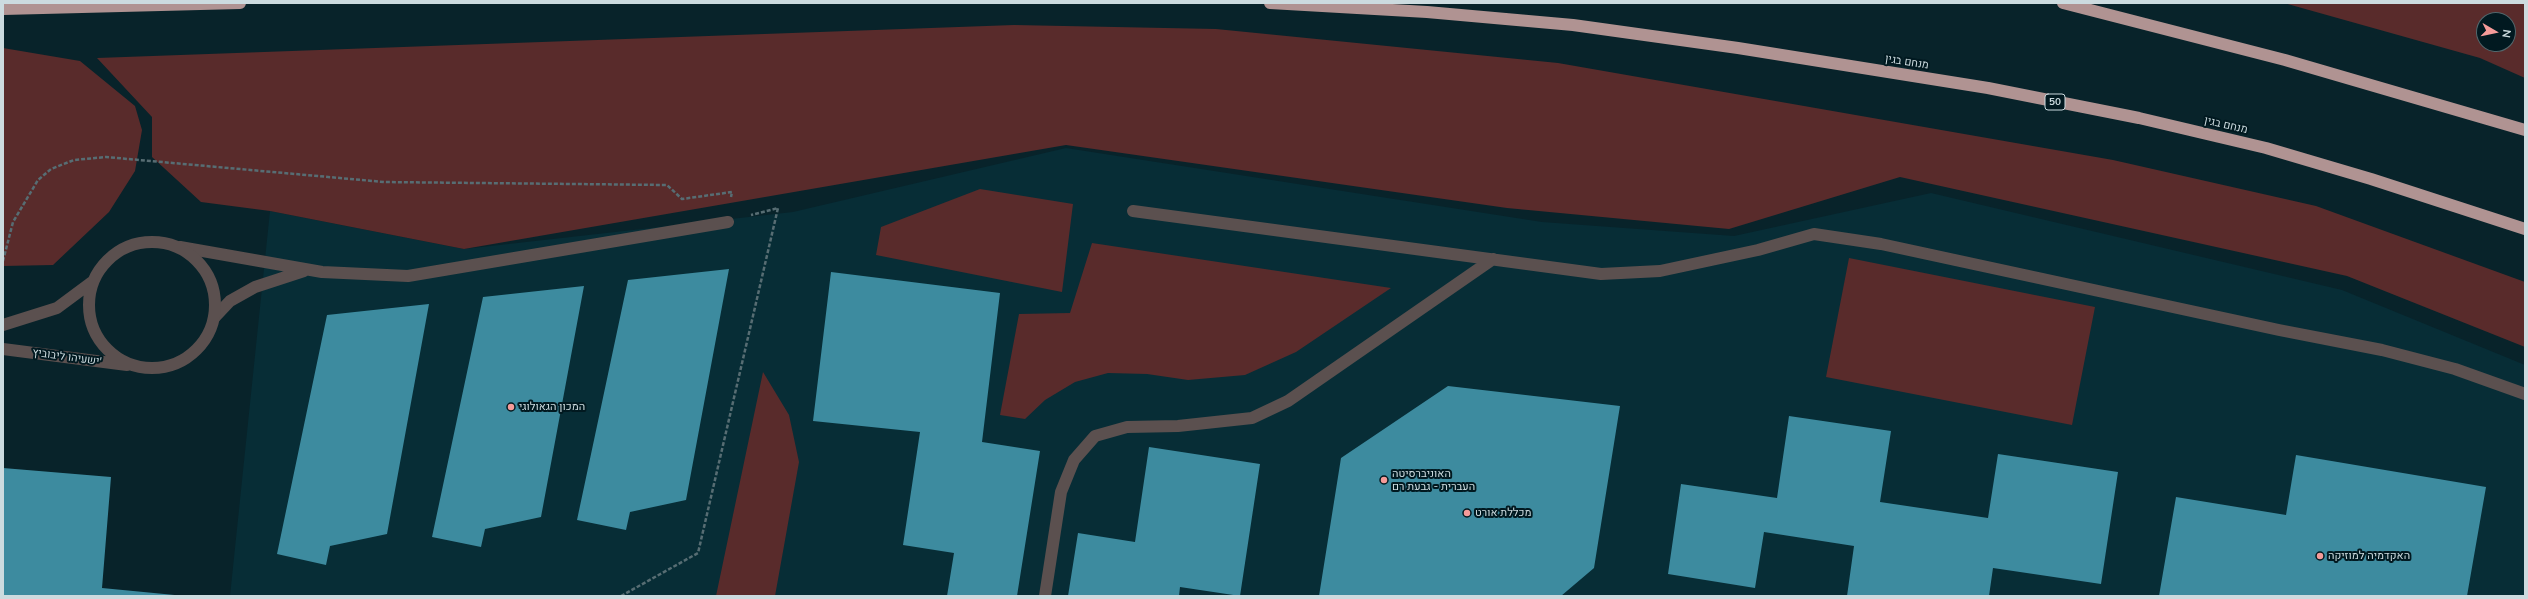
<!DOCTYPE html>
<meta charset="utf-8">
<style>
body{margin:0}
#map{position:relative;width:2528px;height:599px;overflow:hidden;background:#08232a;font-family:Mulish,sans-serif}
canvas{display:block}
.frame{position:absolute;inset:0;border:4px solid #ccdbdf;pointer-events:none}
.north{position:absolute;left:2476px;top:12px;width:40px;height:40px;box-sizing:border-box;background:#011920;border:1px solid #52676c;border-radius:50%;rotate:99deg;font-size:11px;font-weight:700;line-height:16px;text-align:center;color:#ccdbdf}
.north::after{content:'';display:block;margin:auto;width:14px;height:18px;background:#f59b99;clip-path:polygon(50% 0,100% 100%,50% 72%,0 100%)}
</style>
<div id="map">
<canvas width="2528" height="599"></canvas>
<div class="frame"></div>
<div class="north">N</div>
</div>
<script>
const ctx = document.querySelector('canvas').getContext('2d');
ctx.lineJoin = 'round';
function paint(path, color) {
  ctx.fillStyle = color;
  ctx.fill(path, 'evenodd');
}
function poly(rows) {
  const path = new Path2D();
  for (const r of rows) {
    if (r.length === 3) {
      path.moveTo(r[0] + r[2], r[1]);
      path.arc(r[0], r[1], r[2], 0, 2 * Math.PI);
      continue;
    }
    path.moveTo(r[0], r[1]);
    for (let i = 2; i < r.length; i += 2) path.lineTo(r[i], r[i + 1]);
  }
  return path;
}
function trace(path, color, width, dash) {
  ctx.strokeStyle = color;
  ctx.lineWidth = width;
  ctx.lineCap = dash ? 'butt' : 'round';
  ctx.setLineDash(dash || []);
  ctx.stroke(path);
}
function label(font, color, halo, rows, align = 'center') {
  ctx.font = font + ' Mulish,Heebo,sans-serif';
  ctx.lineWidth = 4;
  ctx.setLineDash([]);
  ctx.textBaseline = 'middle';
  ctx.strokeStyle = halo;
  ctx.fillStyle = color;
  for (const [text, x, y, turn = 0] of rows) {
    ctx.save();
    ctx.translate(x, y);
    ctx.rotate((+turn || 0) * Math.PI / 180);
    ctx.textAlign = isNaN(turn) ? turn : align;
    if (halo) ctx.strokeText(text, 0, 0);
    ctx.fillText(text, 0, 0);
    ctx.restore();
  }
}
paint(poly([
 [1066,148,1542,222,1734,236,1931,193,2342,290,2525,365,2525,596,230,596,270,211,464,249,793,212]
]), '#072d36');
paint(poly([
 [2284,3,2525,3,2525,78,2480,58],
 [2484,20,2508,20,2508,44,2484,44],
 [1014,25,1216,29,1558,63,2113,160,2316,206,2525,282,2525,347,2347,276,1900,177,1729,229,1507,208,1066,145,464,249,270,211,201,202,152,157,152,117,97,58],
 [3,48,80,61,135,106,142,130,135,171,109,212,53,265,3,266],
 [980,189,1073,204,1062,292,876,255,881,227],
 [1092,243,1391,288,1296,352,1245,375,1188,380,1147,374,1108,373,1075,382,1045,400,1025,419,1000,415,1019,314,1070,313],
 [1849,258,2095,307,2072,425,1826,377],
 [763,372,789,415,799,462,775,596,716,596]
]), '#592b2b');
paint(poly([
 [729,269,686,500,630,512,626,530,577,520,628,280],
 [831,272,1000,293,982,442,1040,451,1017,596,947,596,954,553,903,545,920,432,813,421],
 [584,286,541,517,485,529,481,547,432,537,483,297],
 [429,304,387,534,330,546,326,565,277,554,327,315],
 [1448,386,1620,406,1594,568,1561,596,1319,596,1341,458],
 [1789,416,1891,431,1880,502,1988,518,1998,454,2118,472,2101,584,1993,568,1989,596,1847,596,1854,546,1764,532,1755,588,1668,574,1681,484,1777,498],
 [1149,447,1260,464,1240,596,1180,587,1179,596,1068,596,1078,533,1135,542],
 [2296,455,2486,487,2467,596,2159,596,2176,497,2286,515],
 [3,468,111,477,102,588,185,596,3,596]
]), '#3d8b9f');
trace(poly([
 [3,261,13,222,38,180,51,169,74,160,106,157,384,182,667,185,682,199,732,192,731,197],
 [621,596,698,553,778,208,751,215]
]), '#576d73', 2.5, [4, 2]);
trace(poly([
 [1133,211,1601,274,1660,271,1758,250,1814,234,1881,244,2279,330,2382,350,2455,369,2525,394],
 [180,247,322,272,408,276,728,222],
 [214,318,230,301,255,287,304,271],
 [1045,596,1061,492,1074,460,1095,436,1127,427,1178,426,1252,418,1288,401,1493,259]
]), '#5b504f', 12);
trace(poly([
 [152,305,63],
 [3,325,57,308,92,282],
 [3,349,127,365]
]), '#5b504f', 12);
trace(poly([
 [1270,3,1427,12,1573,25,1738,48,1988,88,2139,118,2266,148,2371,179,2525,229],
 [2063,3,2285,60,2525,130],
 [3,9,240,3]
]), '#b09392', 12);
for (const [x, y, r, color] of [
 [511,407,4,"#f59b99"],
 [1384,480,4,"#f59b99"],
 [1467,513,4,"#f59b99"],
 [2320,556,4,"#f59b99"]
]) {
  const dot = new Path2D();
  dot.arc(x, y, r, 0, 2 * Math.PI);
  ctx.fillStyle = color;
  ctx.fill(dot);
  trace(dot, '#011920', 1.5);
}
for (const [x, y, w] of [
 [2055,102,20]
]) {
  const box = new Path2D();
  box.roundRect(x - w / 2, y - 8, w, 16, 3);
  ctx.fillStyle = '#011920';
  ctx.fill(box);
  trace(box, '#ccdbdf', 1);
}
label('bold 10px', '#ccdbdf', null, [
 ["50",2055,102]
]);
label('11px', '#ccdbdf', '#011920', [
 ["מנחם בגין",1907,62,9],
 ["מנחם בגין",2226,125,13],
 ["ישעיהו ליבוביץ'",67,357,8]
]);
label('11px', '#ccdbdf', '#011920', [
 ["המכון הגאולוגי",519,407],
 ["האוניברסיטה",1392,474],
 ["העברית - גבעת רם",1392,487],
 ["מכללת אורט",1475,513],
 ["האקדמיה למוזיקה",2328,556]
], 'left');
</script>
